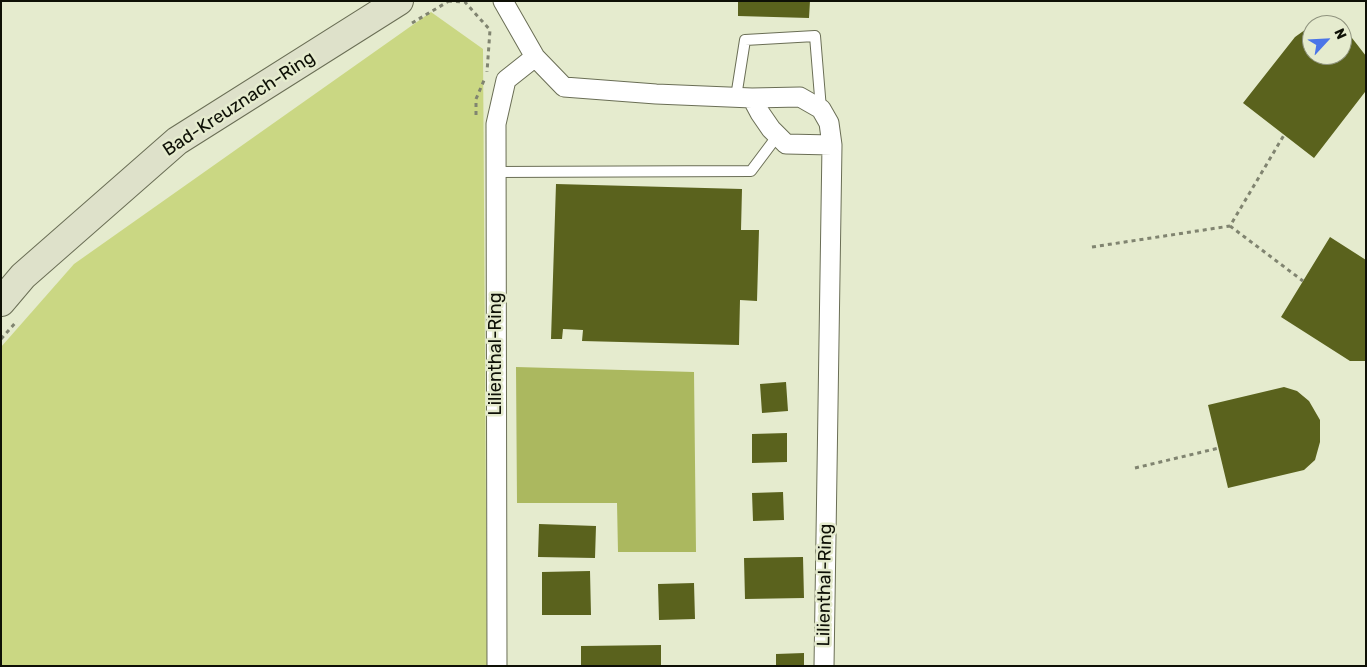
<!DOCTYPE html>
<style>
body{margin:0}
#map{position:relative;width:1367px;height:667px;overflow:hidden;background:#e5ebce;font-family:Rubik,sans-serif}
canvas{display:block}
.frame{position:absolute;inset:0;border:2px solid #0e1006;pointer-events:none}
.north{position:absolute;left:1302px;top:15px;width:50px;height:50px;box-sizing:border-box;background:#e5ebce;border:1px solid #8f937e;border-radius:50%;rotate:65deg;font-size:14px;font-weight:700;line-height:20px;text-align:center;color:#0e1006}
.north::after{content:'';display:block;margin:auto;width:18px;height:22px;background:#4b75e8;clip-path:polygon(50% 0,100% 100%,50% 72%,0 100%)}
</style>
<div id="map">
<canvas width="1367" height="667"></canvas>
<div class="frame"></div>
<div class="north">N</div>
</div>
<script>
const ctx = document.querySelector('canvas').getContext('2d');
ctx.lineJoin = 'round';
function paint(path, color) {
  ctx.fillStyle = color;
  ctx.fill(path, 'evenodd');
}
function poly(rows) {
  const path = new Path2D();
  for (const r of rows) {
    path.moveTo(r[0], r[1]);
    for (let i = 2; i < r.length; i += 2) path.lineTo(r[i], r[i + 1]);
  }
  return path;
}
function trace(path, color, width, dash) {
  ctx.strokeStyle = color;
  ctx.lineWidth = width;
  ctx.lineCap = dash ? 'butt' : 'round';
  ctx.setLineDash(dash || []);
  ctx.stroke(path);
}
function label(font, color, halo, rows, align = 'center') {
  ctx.font = font + ' Rubik,sans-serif';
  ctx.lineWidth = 5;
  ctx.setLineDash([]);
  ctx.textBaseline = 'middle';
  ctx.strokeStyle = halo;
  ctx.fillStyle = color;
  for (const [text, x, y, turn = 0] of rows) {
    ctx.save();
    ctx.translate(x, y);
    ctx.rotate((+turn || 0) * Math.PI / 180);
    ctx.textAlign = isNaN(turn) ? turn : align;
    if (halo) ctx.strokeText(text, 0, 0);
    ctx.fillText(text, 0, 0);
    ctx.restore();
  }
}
paint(poly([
 [431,12,483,49,487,666,1,666,1,347,74,264]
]), '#cad783');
paint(poly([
 [516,367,694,372,696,552,618,552,617,503,517,503]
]), '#abb85f');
paint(poly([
 [738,1,810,1,809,18,738,16],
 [1309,27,1312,27,1312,55,1342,55,1342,33,1352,38,1366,56,1365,92,1314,158,1243,103,1295,37],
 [556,184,742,189,741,230,759,230,757,301,740,300,739,345,582,341,583,330,563,329,562,339,551,339],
 [1330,237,1366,260,1366,361,1350,361,1281,317],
 [786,382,788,411,762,413,760,384],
 [1284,387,1297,391,1309,401,1320,420,1320,442,1315,460,1304,470,1228,488,1208,405],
 [787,433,787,462,752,463,752,434],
 [783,492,784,520,753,521,752,493],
 [539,524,596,526,595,558,538,557],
 [803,557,804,598,745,599,744,558],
 [590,571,591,615,542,615,542,572],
 [694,583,695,619,659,620,658,584],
 [661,645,661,666,581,666,581,646],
 [804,653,804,666,776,666,776,654]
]), '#5a621d');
const service = poly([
 [736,97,745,40,815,36,821,109],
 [496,172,751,171,778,135]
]);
const minor = poly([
 [503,1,535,57,564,87,656,94,752,98,800,97,821,109,829,123,832,145,824,666],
 [752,98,760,113,771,129,786,144,832,145],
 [497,666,496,124,506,80,535,57]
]);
const secondary = poly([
 [1,302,23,276,177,141,399,1]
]);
trace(service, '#6a6e55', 12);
trace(minor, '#6a6e55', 21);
trace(secondary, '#6a6e55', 30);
trace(poly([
 [448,1,465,2,490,30,487,72],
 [412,23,449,1],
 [476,115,476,99,485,78],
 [1230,226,1303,281],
 [1092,247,1230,226,1284,135],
 [1,339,17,321],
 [1135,468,1219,448]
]), '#808470', 3, [4, 4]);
trace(service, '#fff', 10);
trace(minor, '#fff', 19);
trace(secondary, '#dee1ca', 28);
label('18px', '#0e1006', '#e5ebce', [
 ["Bad-Kreuznach-Ring",239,104,-33],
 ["Lilienthal-Ring",496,354,-90],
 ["Lilienthal-Ring",825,585,-89]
]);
</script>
